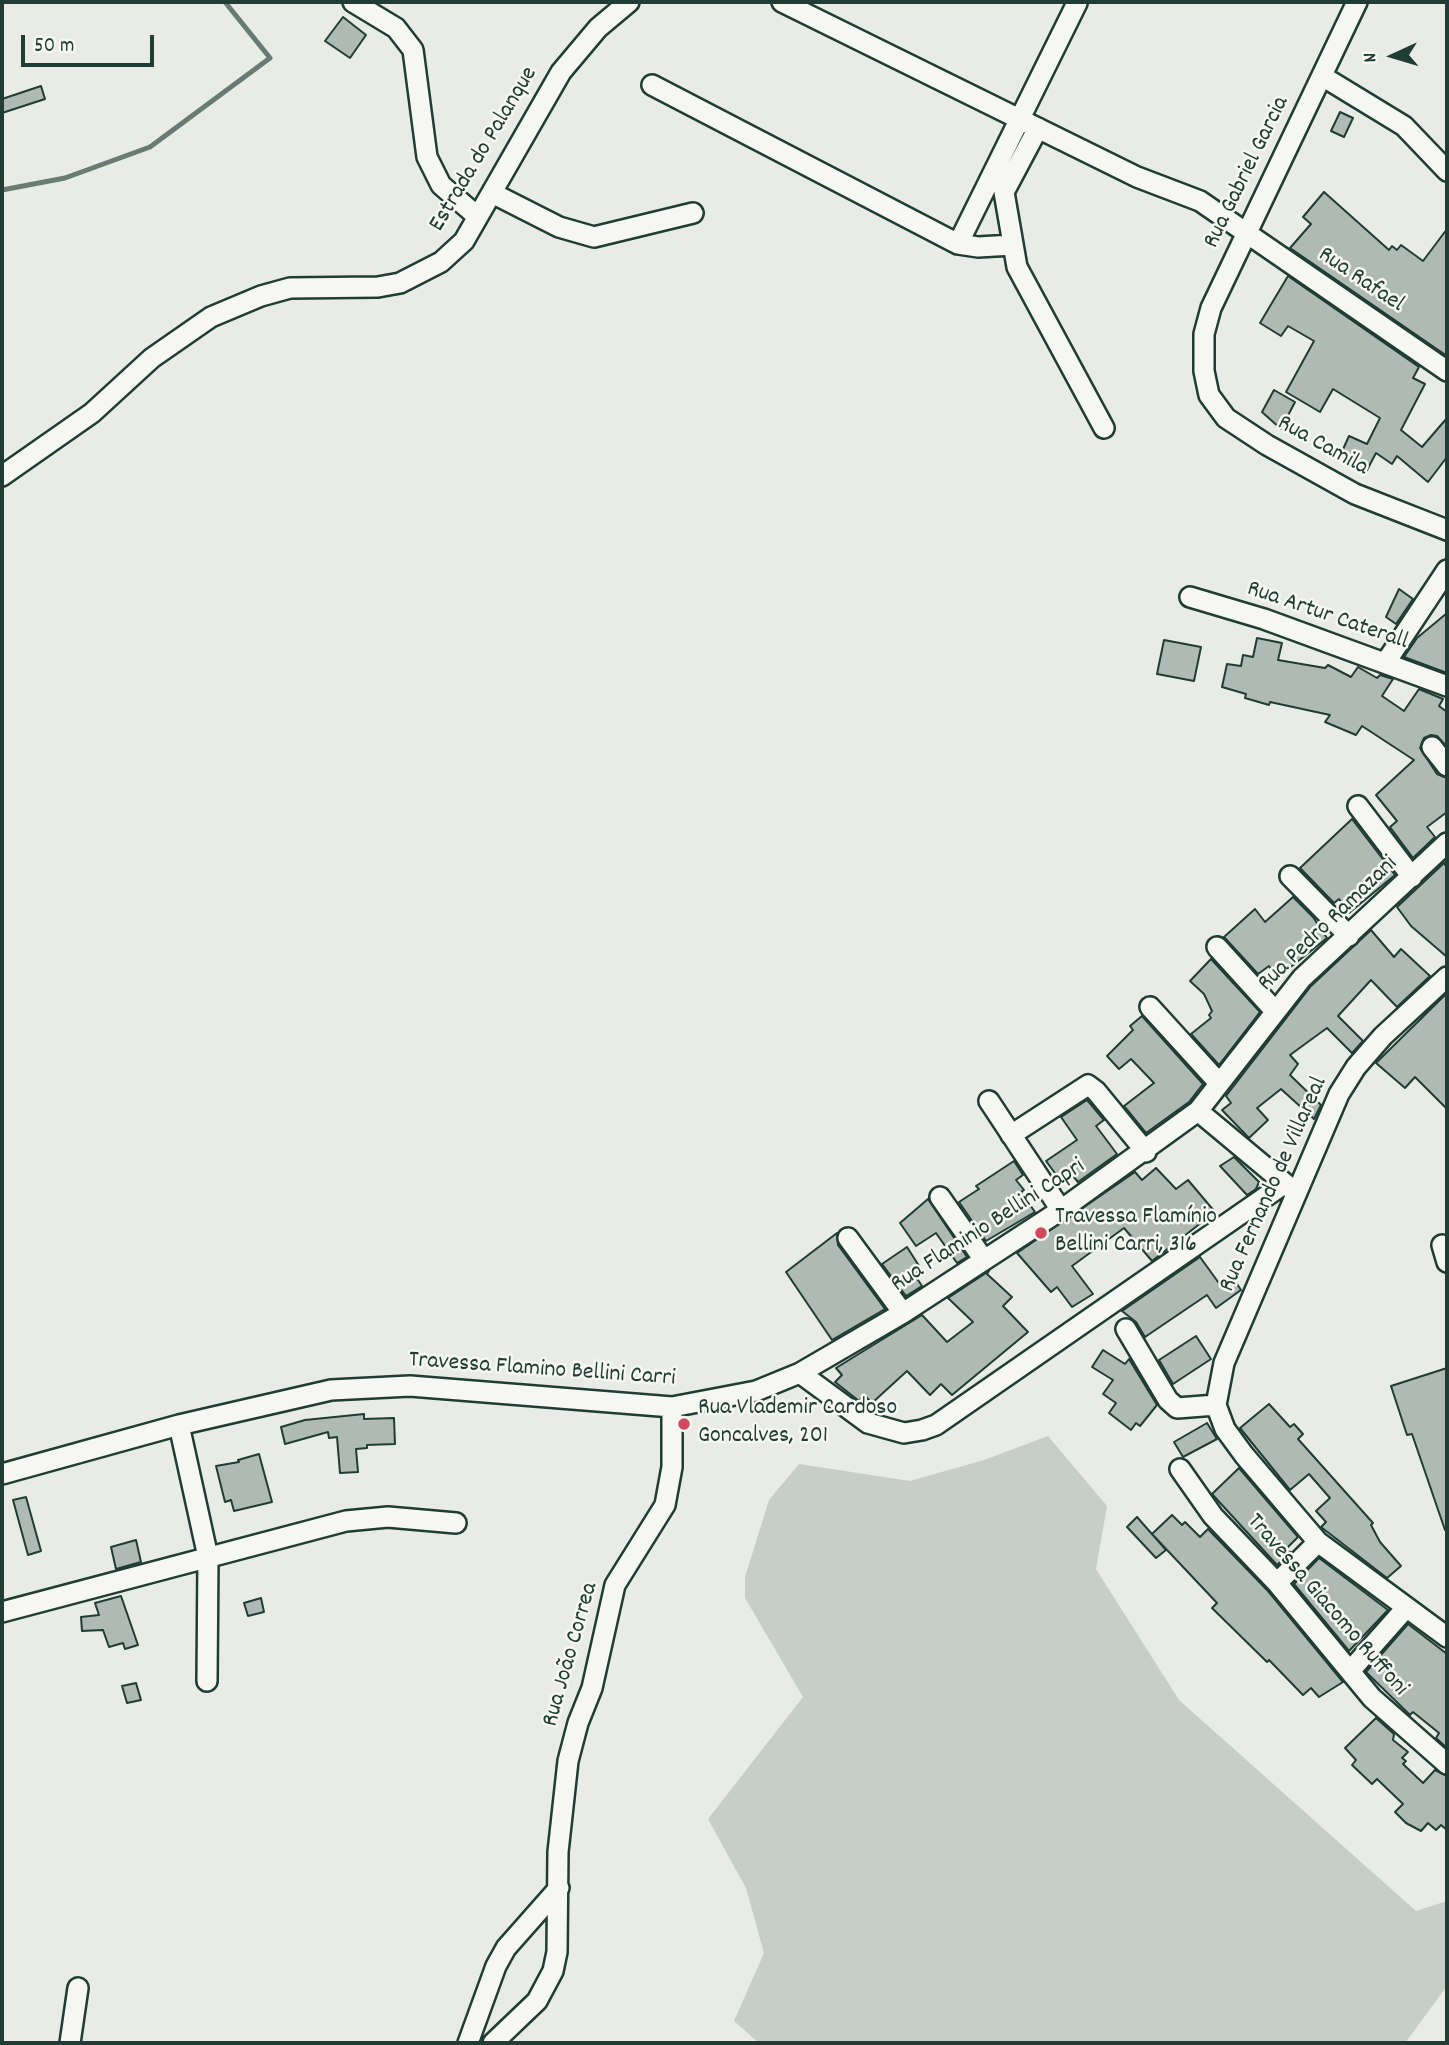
<!DOCTYPE html>
<meta charset="utf-8">
<style>
body{margin:0}
#map{position:relative;width:1449px;height:2045px;overflow:hidden;background:#e9ebe7;font-family:Dekko,sans-serif}
canvas{display:block}
.frame{position:absolute;inset:0;border:4px solid #1f3d34;pointer-events:none}
.north{position:absolute;left:1358px;top:21px;width:70px;height:70px;-webkit-text-stroke:5px #f6f6f2;paint-order:stroke;rotate:266deg;font-size:19px;font-weight:700;line-height:28px;text-align:center;color:#1f3d34}
.north::after{content:'';display:block;margin:auto;width:24px;height:32px;background:#1f3d34;clip-path:polygon(50% 0,100% 100%,50% 72%,0 100%)}
.scale{position:absolute;left:21px;top:35px;width:133px;height:32px;box-sizing:border-box;border:4px solid #1f3d34;border-top:0;padding-left:9px;font-size:21px;line-height:24px;white-space:nowrap;color:#1f3d34;-webkit-text-stroke:5px #f6f6f2;paint-order:stroke}
</style>
<div id="map">
<canvas width="1449" height="2045"></canvas>
<div class="frame"></div>
<div class="north">N</div>
<div class="scale">50 m</div>
</div>
<script>
const ctx = document.querySelector('canvas').getContext('2d');
ctx.lineJoin = 'round';
function paint(path, color) {
  ctx.fillStyle = color;
  ctx.fill(path, 'evenodd');
}
function poly(rows) {
  const path = new Path2D();
  for (const r of rows) {
    path.moveTo(r[0], r[1]);
    for (let i = 2; i < r.length; i += 2) path.lineTo(r[i], r[i + 1]);
  }
  return path;
}
function trace(path, color, width, dash) {
  ctx.strokeStyle = color;
  ctx.lineWidth = width;
  ctx.lineCap = dash ? 'butt' : 'round';
  ctx.setLineDash(dash || []);
  ctx.stroke(path);
}
function label(font, color, halo, rows, align = 'center') {
  ctx.font = font + ' Dekko,sans-serif';
  ctx.lineWidth = 5;
  ctx.setLineDash([]);
  ctx.textBaseline = 'middle';
  ctx.strokeStyle = halo;
  ctx.fillStyle = color;
  for (const [text, x, y, turn = 0] of rows) {
    ctx.save();
    ctx.translate(x, y);
    ctx.rotate((+turn || 0) * Math.PI / 180);
    ctx.textAlign = isNaN(turn) ? turn : align;
    if (halo) ctx.strokeText(text, 0, 0);
    ctx.fillText(text, 0, 0);
    ctx.restore();
  }
}
paint(poly([
 [1048,1436,1107,1506,1096,1569,1179,1700,1416,1911,1447,1901,1447,1986,1405,2043,759,2043,734,2021,764,1953,746,1888,708,1819,803,1697,745,1598,745,1577,769,1500,799,1464,910,1481,984,1460]
]), '#c7cec9');
trace(poly([
 [2,190,65,178,150,147,270,58,225,2]
]), '#687c75', 5);
const building = poly([
 [343,17,366,35,350,58,325,41,343,17],
 [41,86,45,99,2,113,2,99,41,86],
 [1340,112,1353,118,1344,137,1331,131,1340,112],
 [1324,192,1389,250,1392,246,1397,250,1401,245,1423,261,1447,229,1447,356,1290,248,1311,224,1303,217,1324,192],
 [1288,276,1419,367,1413,378,1425,384,1401,430,1422,447,1447,418,1447,457,1428,482,1397,456,1392,464,1376,453,1366,472,1339,458,1349,436,1367,444,1380,418,1333,389,1320,412,1286,392,1314,341,1288,326,1281,336,1260,323,1288,276],
 [1274,390,1295,402,1281,429,1262,412,1274,390],
 [1399,589,1413,599,1396,624,1386,617,1399,589],
 [1447,613,1447,673,1404,657,1417,638,1447,613],
 [1257,638,1282,643,1278,660,1325,668,1328,665,1351,677,1358,667,1377,678,1380,675,1393,679,1382,696,1404,711,1419,689,1443,699,1439,706,1447,712,1447,747,1437,736,1431,735,1424,738,1420,748,1437,774,1447,778,1447,812,1427,827,1435,837,1413,858,1390,827,1397,821,1376,795,1414,760,1362,726,1356,735,1325,722,1330,715,1270,702,1269,705,1245,698,1246,694,1222,687,1227,664,1241,666,1243,655,1253,657,1257,638],
 [1164,640,1201,647,1194,681,1157,674,1164,640],
 [1352,819,1395,875,1349,913,1339,899,1334,903,1300,868,1352,819],
 [1444,863,1447,868,1447,957,1411,926,1397,907,1444,863],
 [1293,897,1313,917,1327,938,1277,978,1269,966,1258,974,1224,937,1255,909,1265,922,1293,897],
 [1371,930,1394,957,1401,949,1430,976,1397,1007,1371,980,1338,1016,1363,1041,1352,1053,1327,1028,1290,1055,1298,1064,1290,1075,1321,1105,1314,1119,1281,1089,1257,1108,1268,1120,1249,1138,1222,1110,1231,1103,1226,1096,1311,986,1371,930],
 [1211,959,1260,1012,1219,1065,1191,1034,1211,1018,1209,1015,1212,1011,1204,994,1190,981,1211,959],
 [1447,993,1447,1109,1415,1077,1405,1088,1376,1063,1447,993],
 [1142,1016,1203,1084,1189,1102,1146,1133,1124,1106,1154,1083,1131,1059,1119,1069,1107,1056,1133,1030,1130,1026,1142,1016],
 [1087,1100,1104,1120,1096,1126,1117,1154,1078,1182,1073,1176,1063,1184,1046,1161,1077,1140,1061,1117,1087,1100],
 [1234,1157,1259,1182,1256,1189,1247,1195,1220,1166,1234,1157],
 [1014,1161,1023,1175,1016,1180,1024,1190,1021,1192,1035,1212,986,1241,959,1202,979,1189,976,1186,1014,1161],
 [1156,1168,1176,1189,1188,1180,1215,1212,1152,1261,1124,1228,1072,1266,1093,1294,1072,1307,1057,1287,1051,1292,1017,1253,1135,1172,1142,1180,1156,1168],
 [928,1199,967,1257,957,1263,936,1233,916,1246,900,1223,928,1199],
 [837,1233,838,1245,885,1309,832,1340,786,1272,837,1233],
 [907,1247,921,1269,914,1274,922,1286,906,1296,882,1264,907,1247],
 [1200,1257,1221,1286,1233,1278,1241,1290,1216,1308,1207,1295,1145,1337,1136,1322,1122,1311,1200,1257],
 [989,1271,987,1274,1012,1297,1003,1306,1028,1332,952,1395,941,1384,930,1395,907,1371,872,1403,864,1395,859,1401,835,1382,842,1375,836,1368,922,1315,947,1342,973,1322,948,1298,989,1271],
 [1196,1336,1211,1359,1173,1384,1159,1360,1196,1336],
 [1103,1350,1125,1364,1129,1359,1157,1405,1140,1426,1136,1423,1131,1430,1109,1413,1116,1403,1103,1394,1113,1380,1092,1367,1103,1350],
 [1447,1368,1447,1530,1445,1530,1412,1434,1407,1435,1391,1386,1447,1368],
 [1269,1404,1290,1427,1294,1424,1303,1434,1298,1439,1373,1523,1371,1525,1380,1542,1401,1566,1387,1578,1321,1527,1326,1522,1316,1511,1330,1498,1309,1474,1290,1490,1240,1428,1269,1404],
 [364,1414,364,1419,394,1418,395,1444,367,1445,367,1448,356,1449,358,1472,340,1473,337,1437,329,1438,328,1432,285,1444,281,1427,305,1420,364,1414],
 [1207,1423,1217,1439,1183,1457,1174,1442,1207,1423],
 [259,1454,272,1502,234,1511,231,1500,225,1502,216,1466,239,1462,238,1460,259,1454],
 [1239,1468,1298,1537,1284,1551,1291,1552,1277,1565,1212,1494,1239,1468],
 [26,1497,41,1551,28,1555,13,1500,26,1497],
 [1172,1515,1182,1525,1185,1522,1200,1537,1208,1529,1268,1591,1343,1682,1319,1697,1311,1688,1303,1695,1269,1660,1267,1662,1212,1608,1217,1603,1152,1534,1172,1515],
 [1137,1517,1166,1550,1156,1558,1127,1527,1137,1517],
 [136,1540,141,1562,116,1569,111,1547,136,1540],
 [1319,1558,1388,1610,1349,1651,1294,1584,1319,1558],
 [121,1596,138,1645,125,1649,123,1643,109,1647,103,1630,82,1631,81,1617,99,1615,95,1603,121,1596],
 [261,1598,264,1612,248,1616,244,1603,261,1598],
 [1408,1624,1447,1654,1447,1748,1436,1738,1439,1733,1413,1712,1410,1715,1366,1672,1408,1624],
 [136,1683,141,1700,127,1703,122,1686,136,1683],
 [1376,1718,1394,1734,1393,1740,1408,1752,1402,1758,1406,1761,1403,1764,1423,1783,1435,1770,1447,1776,1447,1830,1441,1825,1436,1830,1428,1823,1421,1831,1406,1823,1395,1812,1403,1804,1377,1779,1372,1784,1352,1765,1356,1760,1345,1748,1376,1718]
]);
paint(building, '#b0bab5');
trace(building, '#1f3d34', 2);
const minor = poly([
 [353,2,396,28,413,50,427,157,441,185,478,217],
 [782,2,1137,177,1200,201,1447,371],
 [1357,2,1211,308,1204,334,1204,371,1209,395,1226,418,1267,445,1355,494,1447,530],
 [1322,76,1404,126,1447,171],
 [652,85,958,244,1077,3,1075,2],
 [1038,128,1004,192,1017,267,1104,428],
 [492,193,559,227,594,237,693,213],
 [958,244,978,247,1013,245],
 [2,476,92,413,152,358,211,317,261,296,290,288,378,287,400,283,441,262,464,241,561,72,598,28,629,2],
 [1190,597,1264,619,1447,686],
 [1386,662,1447,570],
 [1432,747,1447,766],
 [1358,806,1412,877],
 [1290,876,1349,936],
 [1217,947,1275,1011],
 [1447,977,1383,1036,1356,1067,1339,1094,1224,1363,1216,1405,1225,1429,1244,1455,1318,1542,1447,1637],
 [1150,1007,1219,1083],
 [989,1101,1061,1210],
 [1198,1111,1294,1191],
 [1011,1135,1088,1085,1096,1091,1146,1152],
 [940,1197,984,1260],
 [848,1238,903,1313],
 [1442,1245,1447,1262],
 [1126,1329,1168,1400,1177,1408,1216,1405],
 [800,1373,868,1423,904,1433,922,1430,936,1425,1284,1184],
 [179,1425,208,1557,207,1681],
 [1180,1469,1213,1516,1277,1583,1372,1698,1447,1764],
 [2,1474,179,1425,331,1390,410,1386,672,1407,756,1391,800,1373,903,1313,1061,1210,1198,1111,1302,978,1447,843],
 [1277,1583,1318,1542],
 [2,1612,346,1521,388,1517,456,1523],
 [1351,1670,1405,1609],
 [70,2043,78,1988],
 [468,2043,496,1966,506,1948,559,1888],
 [493,2043,537,2001,553,1971,557,1952,558,1852,568,1761,578,1723,592,1688,615,1585,665,1505,672,1467,672,1407]
]);
trace(minor, '#1f3d34', 24);
trace(minor, '#f6f6f2', 19);
for (const [x, y, r, color] of [
 [1041,1233,7,"#d1495b"],
 [684,1424,7,"#d1495b"]
]) {
  const dot = new Path2D();
  dot.arc(x, y, r, 0, 2 * Math.PI);
  ctx.fillStyle = color;
  ctx.fill(dot);
  trace(dot, '#f6f6f2', 2.5);
}
label('24px', '#1f3d34', '#f6f6f2', [
 ["Estrada do Palanque",485,150,-59],
 ["Rua Gabriel Garcia",1248,173,-64],
 ["Rua Rafael",1360,281,34],
 ["Rua Camila",1322,447,29],
 ["Rua Artur Caterall",1327,617,19],
 ["Rua Pedro Ramazani",1329,925,-44],
 ["Rua Fernando de Villareal",1275,1185,-66],
 ["Rua Flaminio Bellini Capri",989,1227,-33],
 ["Travessa Flamino Bellini Carri",542,1371,4],
 ["Travessa Giacomo Ruffoni",1326,1606,49],
 ["Rua João Correa",572,1655,-74]
]);
label('24px', '#1f3d34', '#f6f6f2', [
 ["Travessa Flamínio",1055,1219],
 ["Bellini Carri, 316",1055,1247],
 ["Rua Vlademir Cardoso",698,1410],
 ["Goncalves, 201",698,1438]
], 'left');
</script>
